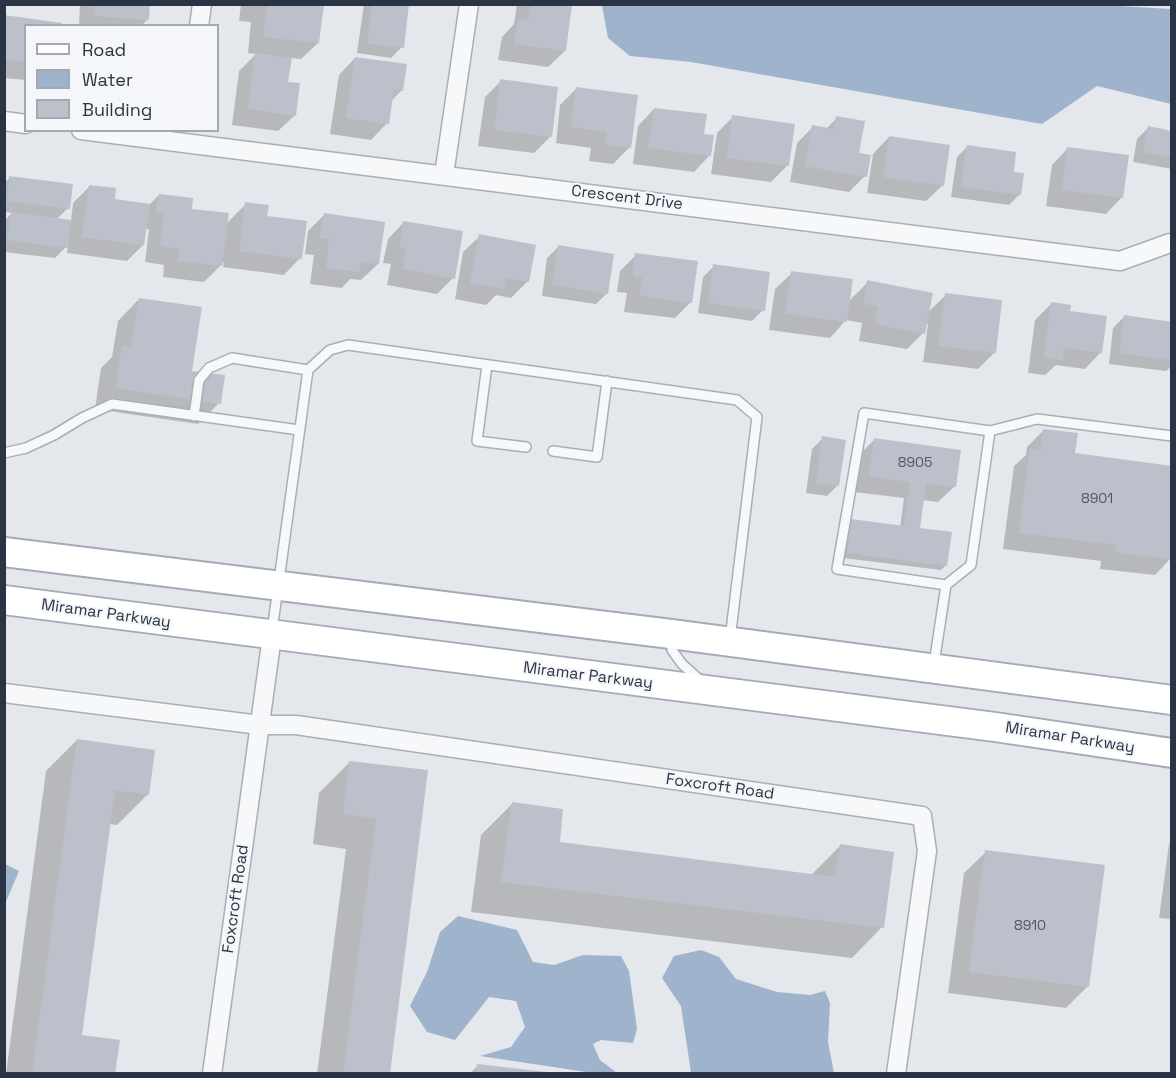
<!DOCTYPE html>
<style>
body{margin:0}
#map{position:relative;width:1176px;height:1078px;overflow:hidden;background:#e4e7ec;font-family:"Space Grotesk",sans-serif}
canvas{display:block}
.frame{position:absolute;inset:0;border:6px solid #2b3445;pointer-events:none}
.legend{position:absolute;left:24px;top:24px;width:195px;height:108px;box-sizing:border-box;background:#f4f6f9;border:2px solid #a4a8b1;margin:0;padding:8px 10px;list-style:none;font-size:18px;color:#2b3445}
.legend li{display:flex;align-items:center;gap:12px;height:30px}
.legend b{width:30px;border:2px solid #a4a8b1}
</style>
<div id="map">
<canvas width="1176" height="1078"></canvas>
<div class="frame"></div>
<ul class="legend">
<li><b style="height:8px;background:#fff"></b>Road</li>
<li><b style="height:16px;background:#9fb4cc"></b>Water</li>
<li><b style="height:16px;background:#bbc0ca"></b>Building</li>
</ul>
</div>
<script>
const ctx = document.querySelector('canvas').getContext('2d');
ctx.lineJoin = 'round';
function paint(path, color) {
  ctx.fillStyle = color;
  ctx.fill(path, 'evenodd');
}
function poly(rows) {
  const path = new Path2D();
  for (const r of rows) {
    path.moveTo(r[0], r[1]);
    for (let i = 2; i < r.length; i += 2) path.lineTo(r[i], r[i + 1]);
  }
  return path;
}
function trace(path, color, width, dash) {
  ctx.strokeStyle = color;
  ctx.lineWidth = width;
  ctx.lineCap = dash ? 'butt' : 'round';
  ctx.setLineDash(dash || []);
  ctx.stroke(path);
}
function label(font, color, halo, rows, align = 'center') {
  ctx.font = font + ' "Space Grotesk",sans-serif';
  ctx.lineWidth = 4.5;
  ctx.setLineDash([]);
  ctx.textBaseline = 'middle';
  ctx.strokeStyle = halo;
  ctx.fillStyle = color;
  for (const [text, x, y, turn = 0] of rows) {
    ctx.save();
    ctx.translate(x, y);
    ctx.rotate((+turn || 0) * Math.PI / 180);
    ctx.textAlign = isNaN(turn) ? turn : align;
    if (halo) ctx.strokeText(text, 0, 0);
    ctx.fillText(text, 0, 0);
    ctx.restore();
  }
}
paint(poly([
 [1102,5,1171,9,1171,104,1097,86,1042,124,691,62,630,56,608,38,602,5],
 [5,864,19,871,5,904],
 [458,916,517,930,533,962,554,965,583,955,621,956,629,971,637,1029,633,1043,601,1040,593,1044,600,1060,617,1073,593,1073,480,1056,511,1047,525,1027,516,1001,489,997,455,1040,427,1032,410,1006,427,972,440,932],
 [701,950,719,957,736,979,777,992,810,995,825,991,830,1003,828,1042,834,1073,691,1073,681,1006,662,978,674,956]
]), '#9fb4cc');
paint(poly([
 [80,4,149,4,148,19,141,26,79,26],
 [241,4,310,4,318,43,301,59,290,58,287,83,295,115,278,131,232,125,239,71,256,54,248,53,251,22,239,21],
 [364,4,408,4,402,47,391,58,357,53],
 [517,4,571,4,565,51,548,67,498,60,502,37,514,24],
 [4,17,26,26,26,80,4,78],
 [355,58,402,90,391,101,387,123,371,140,330,134,339,75],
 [501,81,550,137,534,153,478,146,485,97],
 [577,88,630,147,613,164,589,161,591,148,556,143,560,105],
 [654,109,702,135,710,155,694,172,633,164,638,126],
 [733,117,788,165,771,182,711,174,717,133],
 [837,118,857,154,865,176,849,192,790,182,797,143,813,127,826,129],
 [1148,128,1172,132,1172,169,1133,162,1137,139],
 [889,137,943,185,926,201,867,193,873,154],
 [968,146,1012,173,1020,194,1009,205,951,197,957,157],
 [1068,148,1122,197,1106,214,1046,206,1052,165],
 [10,178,68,208,57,219,71,221,73,203,90,186,113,200,149,205,159,195,226,224,246,204,265,217,300,258,284,275,223,267,224,262,204,282,163,277,164,265,145,262,149,229,145,229,143,245,127,261,67,253,68,245,55,258,4,252,4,221,12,213,4,212,4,183],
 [324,215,378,264,361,280,350,279,342,288,310,284,314,255,305,254,308,231],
 [404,222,453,278,437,294,387,285,391,264,383,263,388,239],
 [480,236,528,281,511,298,496,295,486,305,455,299,463,252],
 [558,247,607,293,596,304,542,296,547,258],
 [636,255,691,302,675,318,624,312,627,293,617,292,620,271],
 [714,266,763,310,752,321,698,313,703,277],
 [792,273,849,301,868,282,927,313,946,295,995,352,978,369,923,362,928,324,925,323,923,333,907,349,859,341,862,323,846,320,830,338,769,330,775,289],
 [139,299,191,372,219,403,198,424,95,409,101,368,112,357,118,321],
 [1051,304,1068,313,1101,352,1085,369,1056,365,1045,375,1028,373,1035,320],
 [1124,317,1172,323,1172,366,1166,371,1109,364,1113,328],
 [1043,431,1074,454,1171,558,1155,575,1100,569,1101,561,1003,549,1014,466,1026,455,1027,447],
 [823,438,838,485,827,496,806,493,812,449],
 [874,440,955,486,938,502,922,500,919,529,946,565,941,570,843,558,847,526,852,520,900,527,904,498,854,492,858,456],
 [77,740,148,794,117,825,109,824,80,1036,114,1074,6,1074,46,771],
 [350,762,426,771,388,1074,317,1074,346,849,313,844,319,793],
 [512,804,558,843,811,875,840,846,882,927,852,958,471,912,481,835],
 [1172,842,1172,919,1159,918,1169,844],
 [986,852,1088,986,1066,1008,948,993,964,873],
 [478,1065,547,1074,470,1074]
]), '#0003');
paint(poly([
 [95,4,150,4,149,20,94,16],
 [267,4,324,4,319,43,263,37],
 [372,4,409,4,404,48,367,43],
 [531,4,572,4,566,51,514,44,518,19,528,21],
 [4,15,62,23,61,26,26,26,26,62,4,60],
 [255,53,292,58,288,82,300,83,296,116,248,109],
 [355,57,407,64,403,91,394,89,389,124,346,118],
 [500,79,558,87,552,137,494,130],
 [576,87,638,95,631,148,605,145,607,132,571,127],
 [654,108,707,114,704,134,714,135,711,156,648,148],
 [732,115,795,124,789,166,727,158],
 [836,116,865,121,859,153,871,155,867,177,805,166,812,125,834,129],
 [1148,126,1172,131,1172,157,1143,152],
 [889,136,950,145,944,186,883,177],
 [967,145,1016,152,1014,172,1024,173,1021,195,961,187],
 [1067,147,1129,155,1123,198,1062,190],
 [9,176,73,184,70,209,7,201],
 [89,185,116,188,115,199,150,204,144,245,82,237],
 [159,194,193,198,192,209,229,213,222,266,178,261,179,249,160,246,164,214,156,213],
 [245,202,269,205,267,216,307,221,302,259,239,251],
 [11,212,71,220,68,248,7,240],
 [324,213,385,222,379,264,361,262,359,272,326,268,329,239,320,238],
 [403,221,463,231,455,279,403,269,406,248,399,247],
 [479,234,536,245,529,282,506,278,504,289,470,283],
 [558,245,614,254,608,294,552,285],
 [635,253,698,261,692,303,640,296,642,277,633,276],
 [713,264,770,272,765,311,708,303],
 [791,271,853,279,847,322,785,314],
 [867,280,933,293,925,334,875,324,878,306,863,304],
 [945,293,1002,300,996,353,938,346],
 [139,298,202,307,192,371,225,375,221,404,116,388,122,345,131,347],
 [1051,302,1071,305,1070,311,1107,316,1102,353,1064,348,1063,360,1044,357],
 [1124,315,1172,322,1172,360,1119,353],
 [1043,429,1078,433,1075,453,1172,466,1172,559,1116,553,1117,545,1019,533,1030,448,1040,450],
 [822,436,846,440,839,486,816,483],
 [874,438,961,450,956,487,926,484,920,528,952,532,947,566,847,553,851,519,904,526,910,482,869,476],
 [77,739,155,750,149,795,115,790,82,1035,120,1040,115,1074,32,1074],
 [349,761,428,770,390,1074,343,1074,376,819,343,813],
 [512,802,563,809,560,842,835,877,840,844,894,852,884,928,501,882],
 [985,850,1105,865,1089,987,969,972],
 [477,1064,547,1072,547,1074,476,1074]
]), '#bbc0ca');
const service = poly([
 [487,365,477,441,526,447],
 [308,370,330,350,348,345,737,400,757,417,730,639],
 [194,416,199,380,209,368,232,358,308,370,272,631],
 [553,451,597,457,607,381],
 [4,453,26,448,54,435,82,418,112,404,299,430],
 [946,585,837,569,864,413,990,431],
 [671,637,672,650,682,664,701,681],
 [934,664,946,585,971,565,990,431,1037,419,1172,436]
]);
const minor = poly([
 [199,26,202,4],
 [4,121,26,124],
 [81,130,1120,261,1170,243],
 [444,175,469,4],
 [4,693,260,725,296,725,922,816,927,851,896,1074],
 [212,1074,272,636]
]);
const primary = poly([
 [4,552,671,634,1172,700],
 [4,600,995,727,1172,753]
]);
trace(service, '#a9aeb7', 12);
trace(minor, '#a9aeb7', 21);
trace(primary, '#a3abb8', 32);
trace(service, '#f7f8fa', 9);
trace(minor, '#f7f8fa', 18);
trace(primary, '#fff', 28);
label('14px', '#4f5766', null, [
 ["8905",915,463],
 ["8901",1097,499],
 ["8910",1030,926]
]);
label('16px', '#2b3445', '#f4f6f9', [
 ["Crescent Drive",627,198,7],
 ["Miramar Parkway",106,614,8],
 ["Miramar Parkway",588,676,7],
 ["Miramar Parkway",1070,738,9],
 ["Foxcroft Road",720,787,8],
 ["Foxcroft Road",236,899,-82]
]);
</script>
